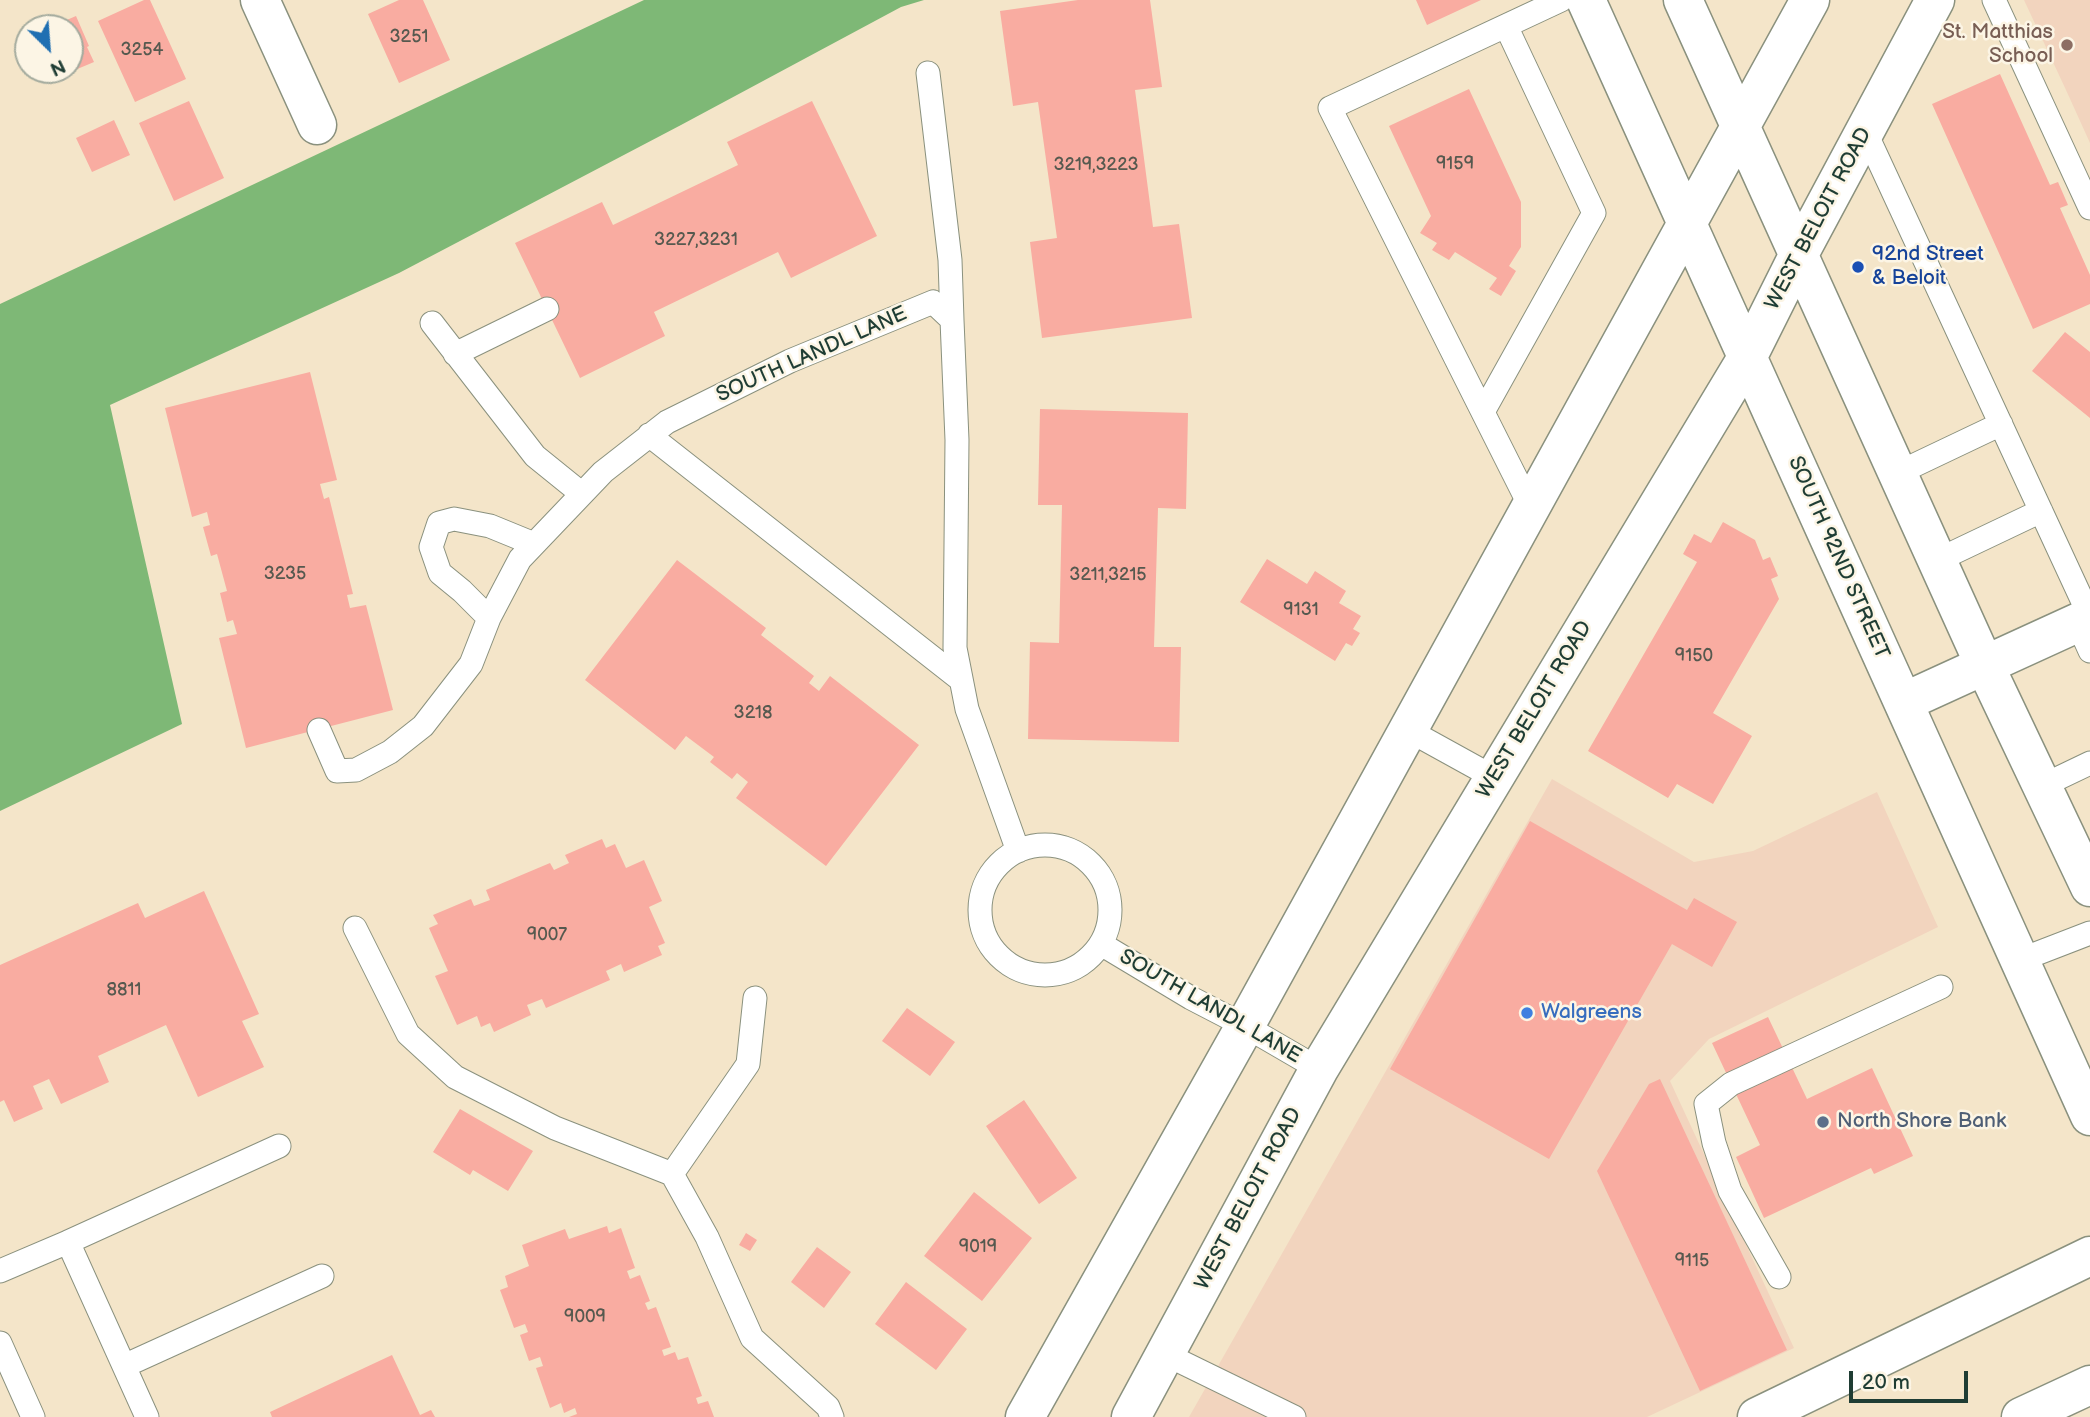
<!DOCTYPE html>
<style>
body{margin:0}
#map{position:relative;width:2090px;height:1417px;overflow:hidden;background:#f4e5c9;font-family:"Balsamiq Sans",sans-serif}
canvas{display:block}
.north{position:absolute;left:14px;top:14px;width:70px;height:70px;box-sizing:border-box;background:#fcf5e5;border:2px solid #a4ab9e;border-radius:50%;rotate:155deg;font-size:19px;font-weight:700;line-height:28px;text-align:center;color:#1f3d34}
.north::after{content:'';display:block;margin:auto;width:24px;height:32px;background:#1f6fb2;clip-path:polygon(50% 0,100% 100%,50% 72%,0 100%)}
.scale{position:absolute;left:1849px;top:1371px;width:119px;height:32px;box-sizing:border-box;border:4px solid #1f3d34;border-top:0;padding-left:9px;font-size:21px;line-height:24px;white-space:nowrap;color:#1f3d34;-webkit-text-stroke:5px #fcf5e5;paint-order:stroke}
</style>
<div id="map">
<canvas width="2090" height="1417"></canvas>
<div class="north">N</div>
<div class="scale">20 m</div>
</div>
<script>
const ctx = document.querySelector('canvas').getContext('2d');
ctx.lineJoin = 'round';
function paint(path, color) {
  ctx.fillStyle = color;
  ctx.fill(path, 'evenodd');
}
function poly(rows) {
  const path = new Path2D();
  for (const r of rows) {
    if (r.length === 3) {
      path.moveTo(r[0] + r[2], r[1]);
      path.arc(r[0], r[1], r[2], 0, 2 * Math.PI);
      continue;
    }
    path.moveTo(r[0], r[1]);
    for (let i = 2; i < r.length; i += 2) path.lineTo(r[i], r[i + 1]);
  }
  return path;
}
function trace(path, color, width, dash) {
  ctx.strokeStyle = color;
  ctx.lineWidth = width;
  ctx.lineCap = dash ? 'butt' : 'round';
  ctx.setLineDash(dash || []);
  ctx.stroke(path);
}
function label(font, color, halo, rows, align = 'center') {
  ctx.font = font + ' "Balsamiq Sans",sans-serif';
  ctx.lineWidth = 5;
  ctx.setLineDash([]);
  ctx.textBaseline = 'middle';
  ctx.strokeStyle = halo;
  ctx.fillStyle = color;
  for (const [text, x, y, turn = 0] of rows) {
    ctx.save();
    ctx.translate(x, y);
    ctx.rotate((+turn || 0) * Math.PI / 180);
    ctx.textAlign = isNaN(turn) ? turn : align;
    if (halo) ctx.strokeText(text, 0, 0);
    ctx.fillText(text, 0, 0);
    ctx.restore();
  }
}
paint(poly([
 [2024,0,2090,0,2090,143,2066,90],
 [1552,779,1694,862,1753,851,1877,792,1938,927,1709,1039,1670,1081,1794,1348,1647,1417,1189,1417]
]), '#f2d4be');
paint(poly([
 [644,0,924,0,901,7,681,125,399,273,110,405,182,724,0,811,0,304]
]), '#7eb876');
paint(poly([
 [144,0,150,0,186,79,135,102,98,21],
 [399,0,423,0,450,60,399,83,368,14],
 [1078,0,1150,0,1162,87,1135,90,1153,227,1179,224,1192,318,1042,338,1030,242,1057,238,1038,102,1013,106,1000,11],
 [1416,0,1481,0,1427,25],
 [76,16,89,46,87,47,94,62,75,70,70,60,70,28,48,28],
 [2000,74,2050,185,2058,182,2068,205,2060,208,2090,275,2090,304,2033,329,1932,104],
 [1469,89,1521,202,1521,247,1509,266,1516,271,1501,296,1489,289,1497,278,1455,252,1449,260,1432,250,1437,243,1420,233,1431,216,1389,126],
 [189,101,224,178,174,201,139,123],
 [812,101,877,236,791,278,778,252,654,312,665,336,580,378,515,243,602,202,613,225,738,165,727,142],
 [114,120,130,155,92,172,76,138],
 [2065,332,2090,352,2090,418,2032,371],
 [310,372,337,480,320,484,324,499,329,497,353,594,347,595,350,608,366,605,393,710,246,748,219,638,237,634,233,620,227,622,220,593,227,591,217,554,211,556,203,527,210,525,207,512,192,517,165,408],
 [1040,409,1188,413,1186,509,1158,508,1154,647,1181,647,1179,742,1028,739,1030,642,1059,643,1062,505,1038,505],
 [1723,522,1755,540,1763,560,1770,557,1778,576,1771,579,1779,599,1713,713,1752,736,1713,804,1677,784,1668,798,1588,751,1697,562,1683,554,1694,534,1711,543],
 [1267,559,1307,584,1315,571,1346,591,1339,603,1361,616,1353,629,1360,633,1352,646,1346,643,1335,661,1240,602],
 [677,560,766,628,761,635,814,676,809,683,819,691,830,676,919,745,826,866,736,798,748,782,737,773,732,779,710,762,714,757,686,736,675,750,585,680],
 [1530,821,1687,910,1694,898,1737,922,1712,967,1672,944,1549,1159,1390,1069],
 [602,839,606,848,615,844,626,868,644,860,662,901,649,907,665,943,658,946,662,955,624,972,621,964,606,971,610,980,546,1008,542,999,527,1005,531,1015,494,1032,490,1023,481,1027,477,1016,457,1025,435,976,448,971,429,928,438,924,433,915,471,899,474,906,490,900,486,890,550,863,554,870,569,863,565,855],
 [204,891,259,1014,242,1021,264,1067,198,1097,166,1025,98,1056,109,1082,61,1104,49,1079,33,1086,43,1109,14,1122,4,1100,0,1102,0,965,138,903,145,918],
 [907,1008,955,1042,930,1076,882,1041],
 [1768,1017,1807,1099,1872,1068,1913,1156,1874,1174,1871,1168,1764,1218,1736,1157,1760,1145,1712,1043],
 [1660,1079,1787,1350,1700,1391,1597,1171,1649,1084],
 [1024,1100,1077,1178,1039,1204,986,1126],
 [460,1109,533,1151,508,1191,473,1170,470,1175,433,1152],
 [974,1192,1032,1238,982,1301,924,1256],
 [607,1226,609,1233,621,1228,635,1268,627,1271,630,1279,640,1275,650,1301,645,1303,648,1310,656,1307,671,1347,662,1350,664,1356,675,1352,678,1360,688,1357,702,1396,696,1398,698,1404,708,1401,714,1417,569,1417,577,1414,575,1408,564,1413,561,1403,550,1408,536,1368,543,1366,540,1357,529,1361,520,1335,528,1332,525,1324,514,1328,500,1290,508,1287,505,1276,529,1266,522,1245,565,1229,569,1239],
 [746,1233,757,1240,750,1251,739,1245],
 [817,1247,851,1272,824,1308,791,1282],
 [906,1282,967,1329,936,1370,875,1324],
 [392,1355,420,1415,431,1410,435,1417,272,1417,270,1412]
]), '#f9aca1');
const service = poly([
 [1994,0,2090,208],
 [928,73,950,260,952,320],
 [1865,131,2090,617],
 [432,323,535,456,582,494],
 [455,354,547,309],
 [1483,412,1594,213,1506,26],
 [649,435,961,680],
 [1898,473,2001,424],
 [1531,508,1330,108,1561,0],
 [1938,560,2041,511],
 [489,618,462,591,440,573,431,547,439,523,454,519,490,526,534,544],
 [2077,622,2090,651],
 [319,730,337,771,356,770,390,752,423,726,471,664,489,618,520,559,603,472,667,422,790,361,933,302,952,320,957,440,955,648,967,709,1018,851],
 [1408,730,1495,778],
 [2042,786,2090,763],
 [1045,910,65],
 [355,928,408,1034,455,1077,555,1128,672,1174,707,1237,752,1338,828,1407,832,1417],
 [1101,944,1191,998,1245,1026,1319,1069],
 [2020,960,2090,933],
 [672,1174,748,1064,755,998],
 [0,1271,68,1242],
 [1779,1277,1730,1191,1714,1143,1706,1104,1731,1084,1941,987],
 [0,1343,33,1417],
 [1165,1354,1294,1417],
 [124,1366,322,1276],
 [147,1417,68,1242,279,1146]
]);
const minor = poly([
 [260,0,317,125],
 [1904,702,2090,617]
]);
const secondary = poly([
 [1586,0,2090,1116],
 [1683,0,1984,664,2090,887],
 [1025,1417,1245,1026,1810,0],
 [1131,1417,1319,1069,1748,356,1799,254,1935,0],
 [1757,1417,2090,1256],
 [2021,1417,2090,1385]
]);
trace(service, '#8a917e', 25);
trace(minor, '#8a917e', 41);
trace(secondary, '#8a917e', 41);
trace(service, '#fff', 23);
trace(minor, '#fff', 38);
trace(secondary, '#fff', 38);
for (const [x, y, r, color] of [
 [2067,45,7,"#8d6e63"],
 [1858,267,7,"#1a4fb4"],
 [1527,1013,7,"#3f7fe0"],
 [1823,1122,7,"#5c6f8a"]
]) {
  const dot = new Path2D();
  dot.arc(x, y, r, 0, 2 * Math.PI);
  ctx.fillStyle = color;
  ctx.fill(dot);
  trace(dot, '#fcf5e5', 2.5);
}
label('18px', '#56594f', null, [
 ["3251",409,37],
 ["3254",142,50],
 ["9159",1455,164],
 ["3219,3223",1096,165],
 ["3227,3231",696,240],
 ["3235",285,574],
 ["3211,3215",1108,575],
 ["9131",1301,610],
 ["9150",1694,656],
 ["3218",753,713],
 ["9007",547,935],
 ["8811",124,990],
 ["9019",978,1247],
 ["9115",1692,1261],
 ["9009",585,1317]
]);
label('21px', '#785e54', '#fcf5e5', [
 ["St. Matthias",2053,33],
 ["School",2053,57]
], 'right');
label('21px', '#1f3d34', '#fcf5e5', [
 ["WEST BELOIT ROAD",1819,219,-62],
 ["SOUTH LANDL LANE",812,355,-24],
 ["SOUTH 92ND STREET",1838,558,66],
 ["WEST BELOIT ROAD",1535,710,-59],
 ["SOUTH LANDL LANE",1210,1007,30],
 ["WEST BELOIT ROAD",1249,1199,-62]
]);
label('21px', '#164399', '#fcf5e5', [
 ["92nd Street",1872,255],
 ["& Beloit",1872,279]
], 'left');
label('21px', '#366cbe', '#fcf5e5', [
 ["Walgreens",1541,1013]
], 'left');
label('21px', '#4e5e75', '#fcf5e5', [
 ["North Shore Bank",1837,1122]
], 'left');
</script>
